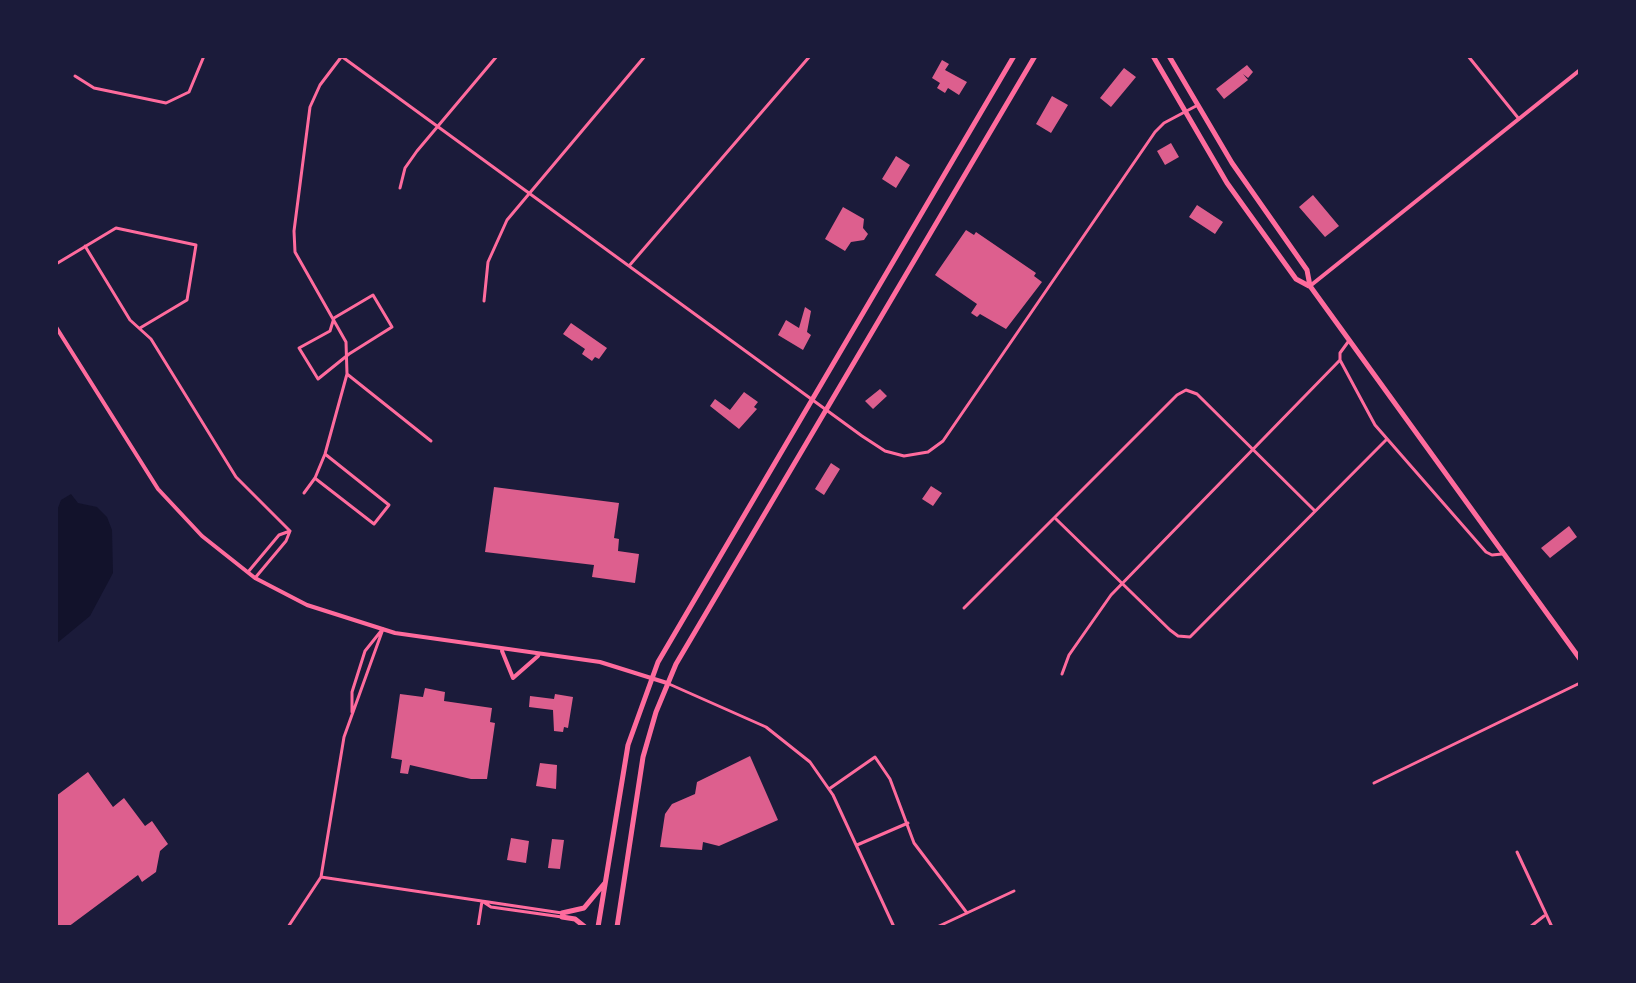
<!DOCTYPE html>
<style>
body{margin:0}
#map{position:relative;width:1636px;height:983px;overflow:hidden;background:#1b1b3a;font-family:Figtree,sans-serif}
canvas{display:block}
.frame{position:absolute;inset:0;border:58px solid #1b1b3a;pointer-events:none}
</style>
<div id="map">
<canvas width="1636" height="983"></canvas>
<div class="frame"></div>
</div>
<script>
const ctx = document.querySelector('canvas').getContext('2d');
ctx.lineJoin = 'round';
function paint(path, color) {
  ctx.fillStyle = color;
  ctx.fill(path, 'evenodd');
}
function poly(rows) {
  const path = new Path2D();
  for (const r of rows) {
    path.moveTo(r[0], r[1]);
    for (let i = 2; i < r.length; i += 2) path.lineTo(r[i], r[i + 1]);
  }
  return path;
}
function trace(path, color, width, dash) {
  ctx.strokeStyle = color;
  ctx.lineWidth = width;
  ctx.lineCap = dash ? 'butt' : 'round';
  ctx.setLineDash(dash || []);
  ctx.stroke(path);
}
paint(poly([
 [71,494,78,503,97,507,107,517,112,530,113,573,90,616,56,644,56,513,61,500]
]), '#12122b');
paint(poly([
 [942,60,949,64,945,70,967,82,959,95,948,88,945,93,937,88,940,83,932,78],
 [1247,65,1253,72,1248,78,1243,74,1248,80,1224,99,1216,89],
 [1124,68,1136,77,1111,107,1100,98],
 [1052,96,1068,105,1051,133,1036,124],
 [1171,143,1179,157,1165,165,1157,151],
 [896,156,910,165,896,188,882,179],
 [1313,195,1339,226,1325,237,1299,207],
 [1197,205,1223,222,1215,234,1189,217],
 [843,207,864,219,863,228,868,234,864,240,851,242,845,251,825,239],
 [966,230,974,235,976,232,1036,273,1034,276,1042,282,1006,329,980,314,977,317,971,313,977,304,935,275],
 [805,307,811,311,807,332,811,335,803,350,778,335,786,320,799,328],
 [571,323,607,348,599,359,595,357,592,361,582,354,585,349,563,334],
 [880,389,887,396,873,409,865,401],
 [744,392,758,402,754,407,757,409,739,429,710,406,715,399,730,410],
 [831,463,840,469,824,495,815,489],
 [931,486,942,493,933,506,922,499],
 [494,487,619,503,614,538,619,539,618,551,639,554,635,583,592,577,594,565,485,552],
 [1569,526,1577,537,1550,558,1541,548],
 [425,688,445,692,444,701,492,708,490,722,495,723,487,779,471,779,410,765,408,774,400,773,402,760,391,758,400,694,423,697],
 [555,694,573,697,568,728,564,727,563,732,554,731,553,710,529,707,530,696,554,699],
 [750,756,778,820,719,846,703,842,702,850,660,847,665,814,672,804,695,794,697,782],
 [540,763,557,765,556,789,536,786],
 [88,772,113,807,124,798,145,826,152,821,168,844,160,851,156,872,142,882,138,875,68,927,56,927,56,796],
 [511,838,529,841,526,863,507,860],
 [552,839,564,840,560,869,548,868]
]), '#dd5f8e');
trace(poly([
 [341,56,862,436,885,451,904,456,928,452,943,441,1155,132,1164,123,1196,106],
 [1468,56,1519,119],
 [75,76,94,88,166,103,189,92,204,56],
 [400,188,405,168,417,151,497,56],
 [85,246,130,320,151,339,236,477,290,531],
 [56,264,116,228,196,245,187,300,140,328],
 [629,266,810,56],
 [373,295,392,327,349,354,318,379,299,348,330,331,334,318,373,295],
 [484,301,488,262,507,220,645,56],
 [1348,342,1340,353,1340,360,1375,425,1486,552,1492,555,1502,554],
 [347,374,431,441],
 [316,479,374,524,389,505,325,454],
 [304,493,315,478,325,454,347,374,346,342,295,252,294,231,310,107,320,85,342,56],
 [1056,519,1170,630,1178,636,1190,637,1386,440],
 [248,572,279,535,290,531],
 [255,578,286,541,290,531],
 [964,608,1177,395,1186,390,1197,394,1315,511],
 [1062,674,1069,655,1111,595,1340,360],
 [669,684,766,727,810,762,833,795,894,927],
 [352,712,352,692,365,651,381,631],
 [1374,783,1580,683],
 [829,789,875,757,890,779,914,843,967,913],
 [857,845,908,823],
 [1517,852,1552,927],
 [321,877,562,913],
 [482,901,491,907,562,917],
 [288,927,321,877,344,737,383,629],
 [478,927,482,901],
 [937,927,1014,891],
 [1530,927,1544,916]
]), '#ff6b9d', 3);
trace(poly([
 [1310,286,1580,70],
 [56,327,158,489,202,536,255,578,307,605,395,633,600,662,667,683],
 [502,651,513,678],
 [513,678,538,656]
]), '#ff6b9d', 4);
trace(poly([
 [1153,56,1227,183,1296,279,1309,286],
 [1169,56,1232,163,1307,270,1310,286,1580,659],
 [562,913,584,908,604,884],
 [562,917,575,919,585,927],
 [598,927,628,745,658,662,1014,56],
 [617,927,643,757,656,712,676,664,1035,56]
]), '#ff6b9d', 5);
</script>
